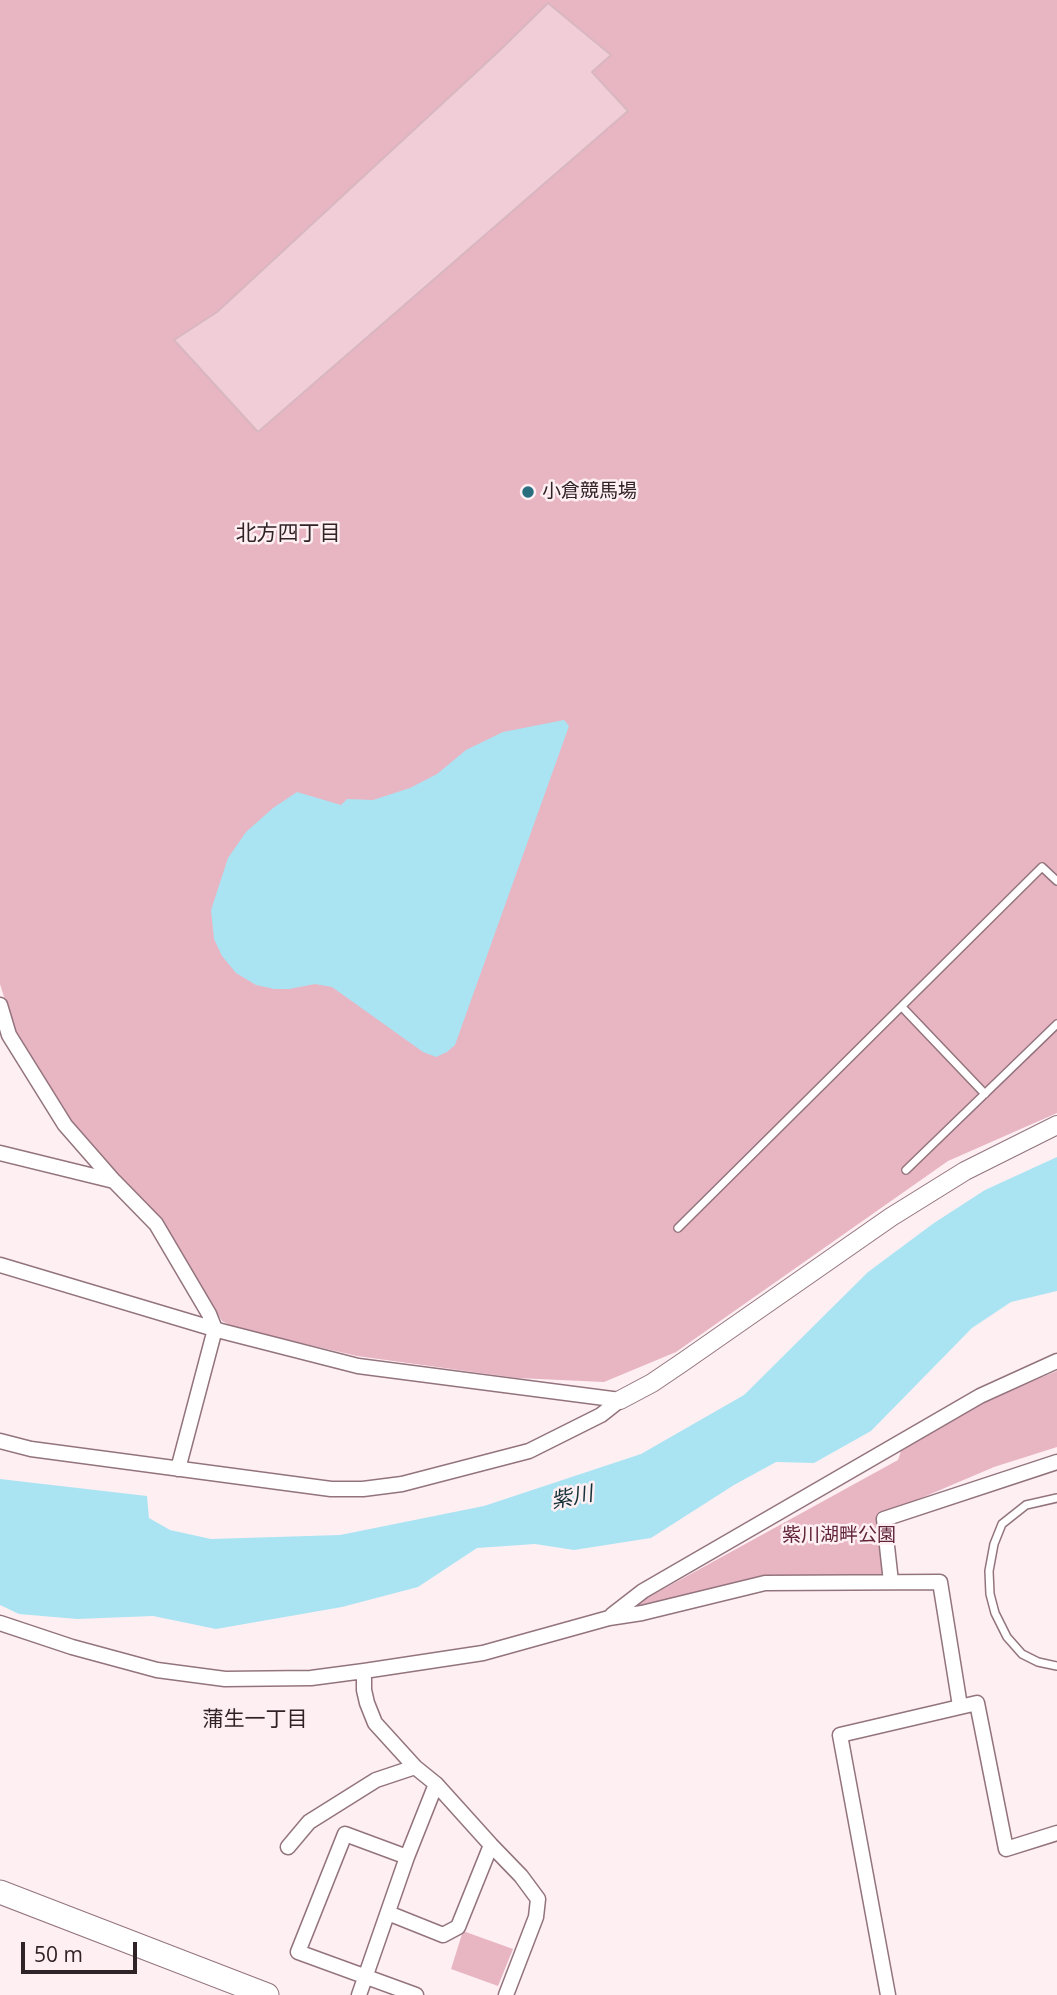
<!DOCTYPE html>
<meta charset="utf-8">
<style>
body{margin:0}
#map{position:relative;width:1057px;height:1995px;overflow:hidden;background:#feeff3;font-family:"Open Sans",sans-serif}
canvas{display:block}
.scale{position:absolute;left:21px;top:1942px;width:116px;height:32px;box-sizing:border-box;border:4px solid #302327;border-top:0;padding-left:9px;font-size:21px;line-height:24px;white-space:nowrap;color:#302327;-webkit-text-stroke:5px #feeff3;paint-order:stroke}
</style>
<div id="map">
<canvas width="1057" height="1995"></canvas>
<div class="scale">50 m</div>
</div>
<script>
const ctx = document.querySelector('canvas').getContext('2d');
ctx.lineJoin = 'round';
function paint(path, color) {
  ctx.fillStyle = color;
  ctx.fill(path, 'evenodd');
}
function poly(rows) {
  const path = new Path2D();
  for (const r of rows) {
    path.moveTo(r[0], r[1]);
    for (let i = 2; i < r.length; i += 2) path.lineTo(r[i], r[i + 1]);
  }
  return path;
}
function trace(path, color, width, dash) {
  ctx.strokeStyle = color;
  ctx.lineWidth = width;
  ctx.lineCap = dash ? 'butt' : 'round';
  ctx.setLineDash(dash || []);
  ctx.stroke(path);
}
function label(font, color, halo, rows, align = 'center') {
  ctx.font = font + ' "Open Sans","Noto Sans JP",sans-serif';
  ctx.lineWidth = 5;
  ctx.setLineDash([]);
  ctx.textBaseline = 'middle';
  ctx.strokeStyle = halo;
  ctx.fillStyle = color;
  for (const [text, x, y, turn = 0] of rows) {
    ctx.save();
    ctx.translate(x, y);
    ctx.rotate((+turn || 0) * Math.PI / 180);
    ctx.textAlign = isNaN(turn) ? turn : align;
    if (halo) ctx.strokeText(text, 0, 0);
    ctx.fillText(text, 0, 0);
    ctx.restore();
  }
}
paint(poly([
 [0,0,1057,0,1057,1113,948,1161,676,1352,604,1382,517,1378,357,1356,233,1327,222,1321,161,1220,78,1130,51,1093,16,1035,0,984],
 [1057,1371,1057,1447,994,1467,879,1516,882,1575,769,1575,640,1606,638,1603,898,1460,901,1451,988,1399],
 [463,1931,513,1949,498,1986,451,1969]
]), '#e8b5c3');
paint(poly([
 [564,720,569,726,455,1045,447,1052,436,1057,423,1052,332,987,315,984,289,989,274,989,256,985,236,973,222,956,214,939,211,910,228,858,246,832,273,808,297,792,341,805,347,799,373,800,410,788,437,774,466,750,503,732],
 [1057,1157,1057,1291,1011,1302,972,1328,871,1431,814,1463,776,1462,734,1485,651,1538,574,1550,535,1544,477,1548,418,1587,342,1607,216,1629,153,1616,77,1619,19,1614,0,1605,0,1479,147,1496,149,1518,170,1530,211,1539,340,1535,484,1506,641,1454,744,1395,868,1272,934,1223,985,1190]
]), '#aae4f3');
const building = poly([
 [548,3,611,55,592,72,628,111,258,432,174,340,217,312,498,52,548,3]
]);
paint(building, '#f1ced7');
trace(building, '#d9b7c0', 2);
const service = poly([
 [902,1007,985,1094],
 [906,1170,1057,1024],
 [678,1228,1042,867,1057,881],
 [1057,1498,1026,1505,1002,1524,994,1544,989,1571,990,1594,995,1613,1007,1637,1022,1654,1038,1662,1057,1666]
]);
const minor = poly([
 [0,1005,9,1035,65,1125,114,1181,156,1224,209,1314,215,1329,178,1469],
 [0,1153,114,1181],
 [0,1265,221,1331,358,1366,620,1400],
 [0,1441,31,1449,331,1489,363,1489,402,1484,529,1451,601,1415,620,1400],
 [891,1582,884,1519,1057,1462],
 [612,1615,643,1591,980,1396,1057,1361],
 [0,1623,72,1647,157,1670,225,1679,311,1678,364,1671,483,1653,609,1618,642,1613,765,1583,940,1582,960,1706],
 [364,1671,364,1690,367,1703,375,1723,415,1767,436,1784,491,1845,521,1876,538,1899,536,1917,506,1995],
 [288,1847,309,1822,376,1780,415,1767],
 [407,1857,345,1834,298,1952,416,1995],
 [388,1913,443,1935,458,1927,491,1845],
 [359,1995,407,1857,436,1784],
 [888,1995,840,1735,977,1703,1006,1849,1057,1833]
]);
const tertiary = poly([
 [620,1400,652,1383,683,1362,891,1217,965,1171,1057,1125]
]);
const primary = poly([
 [0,1892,267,1995]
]);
trace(service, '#93747d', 10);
trace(minor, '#93747d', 17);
trace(tertiary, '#93747d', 20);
trace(primary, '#93747d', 25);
trace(service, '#fff', 7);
trace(minor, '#fff', 14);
trace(tertiary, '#fff', 18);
trace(primary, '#fff', 23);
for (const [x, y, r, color] of [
 [528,492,7,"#296e7e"]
]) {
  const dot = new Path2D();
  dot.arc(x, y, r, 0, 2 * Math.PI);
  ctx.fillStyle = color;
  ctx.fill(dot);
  trace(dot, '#feeff3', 2.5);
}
label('19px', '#302327', '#feeff3', [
 ["小倉競馬場",542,492]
], 'left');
label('19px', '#61243a', '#feeff3', [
 ["紫川湖畔公園",839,1536]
]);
label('21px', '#302327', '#feeff3', [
 ["北方四丁目",288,534],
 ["蒲生一丁目",255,1720]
]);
label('italic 21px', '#143138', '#feeff3', [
 ["紫川",572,1498,-11]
]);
</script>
